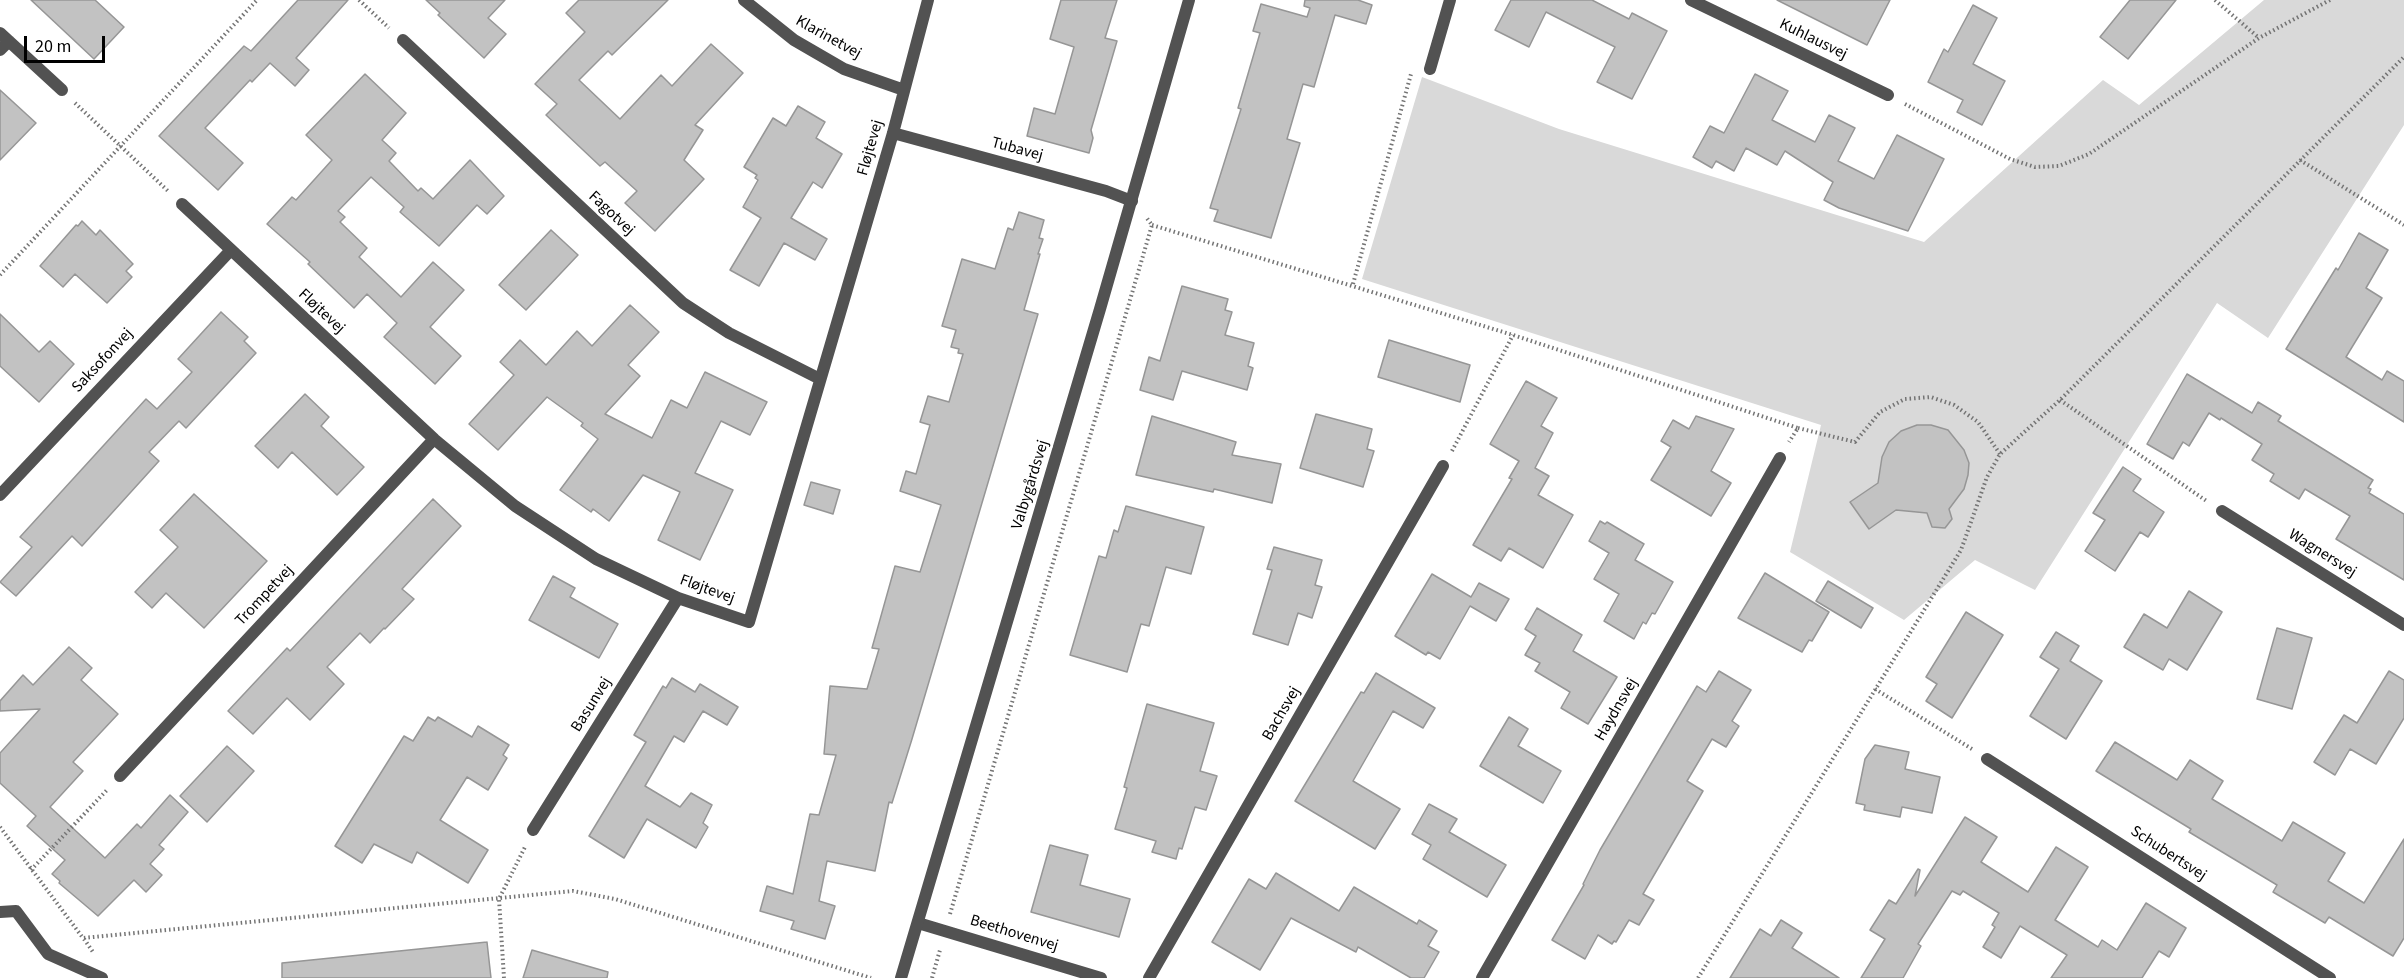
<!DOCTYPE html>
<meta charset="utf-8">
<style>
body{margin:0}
#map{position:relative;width:2404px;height:978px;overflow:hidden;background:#fff;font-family:"Source Sans 3",sans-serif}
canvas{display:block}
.scale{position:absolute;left:24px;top:36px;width:81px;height:27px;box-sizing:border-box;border:3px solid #000;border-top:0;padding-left:8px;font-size:18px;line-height:21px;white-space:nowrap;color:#000;-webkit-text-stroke:4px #fff;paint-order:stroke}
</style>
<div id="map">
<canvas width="2404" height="978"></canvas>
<div class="scale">20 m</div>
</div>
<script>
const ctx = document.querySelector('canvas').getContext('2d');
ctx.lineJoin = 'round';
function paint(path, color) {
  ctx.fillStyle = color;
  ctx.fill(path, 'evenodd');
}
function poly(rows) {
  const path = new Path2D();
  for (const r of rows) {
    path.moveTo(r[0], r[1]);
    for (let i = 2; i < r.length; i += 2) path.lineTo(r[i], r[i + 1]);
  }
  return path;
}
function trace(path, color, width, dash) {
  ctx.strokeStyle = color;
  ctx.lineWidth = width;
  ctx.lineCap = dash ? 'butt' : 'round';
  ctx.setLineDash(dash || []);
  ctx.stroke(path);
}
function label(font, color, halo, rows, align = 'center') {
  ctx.font = font + ' "Source Sans 3",sans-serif';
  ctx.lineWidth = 5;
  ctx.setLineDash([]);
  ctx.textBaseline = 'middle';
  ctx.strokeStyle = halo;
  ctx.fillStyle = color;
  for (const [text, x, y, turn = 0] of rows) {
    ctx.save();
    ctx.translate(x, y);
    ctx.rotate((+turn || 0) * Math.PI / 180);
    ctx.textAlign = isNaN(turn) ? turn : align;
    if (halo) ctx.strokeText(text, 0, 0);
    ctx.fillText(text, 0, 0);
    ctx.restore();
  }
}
paint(poly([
 [2264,0,2404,0,2404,125,2268,338,2217,303,2035,590,1975,560,1904,620,1790,552,1821,425,1362,279,1422,77,1559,129,1924,242,2103,80,2139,105]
]), '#d9d9d9');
const building = poly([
 [31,0,95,0,124,27,94,59,31,0],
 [298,0,348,0,296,58,309,70,295,86,270,63,252,82,250,80,205,128,243,163,218,190,159,136,244,46,251,51,298,0],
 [426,0,505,0,488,18,506,34,484,58,438,15,440,13,426,0],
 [579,0,668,0,612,55,608,51,579,80,620,119,661,75,672,86,711,44,743,73,695,125,703,130,684,160,704,179,655,231,625,203,637,191,605,162,600,166,546,115,557,104,535,84,585,32,566,13,579,0],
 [1061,0,1117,0,1105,38,1117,41,1091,130,1093,138,1089,153,1027,136,1034,108,1055,114,1074,47,1050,39,1061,0],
 [1305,0,1358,0,1372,5,1366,24,1335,15,1314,87,1303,84,1287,139,1300,143,1271,238,1214,221,1218,210,1210,208,1241,109,1238,108,1260,33,1253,31,1261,4,1307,17,1310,8,1304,6,1305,0],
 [1511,0,1592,0,1629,19,1632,13,1667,31,1632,99,1597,82,1615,47,1546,12,1529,47,1495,30,1511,0],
 [1777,0,1890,0,1867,45,1777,0],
 [2130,0,2176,0,2128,59,2100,37,2130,0],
 [1973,5,1997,18,1973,64,2005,81,1982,125,1957,112,1963,100,1928,82,1944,49,1948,52,1973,5],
 [365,74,406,113,382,140,396,153,389,161,418,191,421,188,433,199,470,160,504,196,487,214,477,205,439,246,400,212,404,207,371,177,338,211,345,217,340,222,367,248,359,257,401,297,433,262,464,290,430,327,461,356,435,384,384,337,397,323,367,294,354,308,308,264,310,262,267,224,292,197,296,200,332,160,306,135,365,74],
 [1755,74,1788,91,1772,120,1815,142,1829,115,1855,128,1838,161,1874,179,1897,135,1944,159,1908,231,1839,208,1824,200,1833,182,1785,151,1777,165,1746,148,1734,171,1716,161,1712,168,1693,157,1710,126,1724,133,1755,74],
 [0,90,36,123,0,160,0,90],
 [798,106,825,122,816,138,842,154,822,188,813,182,791,218,827,239,815,260,784,243,759,286,730,270,761,218,743,207,758,180,755,178,757,175,744,167,773,118,786,126,798,106],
 [1019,212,1044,220,1039,238,1043,239,1038,254,1040,254,1024,310,1038,314,912,739,892,803,889,802,875,871,827,861,819,901,835,906,825,939,791,929,794,921,760,911,767,886,793,894,810,814,819,815,836,755,824,754,830,686,867,689,879,649,872,648,895,566,920,572,941,505,900,491,906,471,916,474,930,425,920,422,928,396,949,402,963,354,958,353,959,349,951,347,956,330,942,326,962,259,995,269,1008,228,1013,230,1019,212],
 [82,221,96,235,100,230,133,264,126,271,132,277,107,303,75,274,63,287,40,266,76,225,78,226,82,221],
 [551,230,578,255,526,310,499,285,551,230],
 [2359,233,2388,250,2366,288,2382,298,2346,357,2382,380,2387,371,2404,381,2404,422,2286,349,2336,268,2338,270,2359,233],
 [1182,286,1228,299,1225,310,1232,312,1225,335,1254,343,1248,366,1253,368,1247,390,1182,371,1173,400,1140,390,1149,357,1160,361,1182,286],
 [630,305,659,332,628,365,640,376,605,414,652,438,671,400,687,408,705,372,767,402,750,435,721,421,695,473,733,490,700,560,658,540,680,492,643,475,609,521,593,509,591,512,560,490,598,439,581,426,583,423,547,397,498,450,469,424,514,375,500,362,520,340,546,365,577,331,592,346,630,305],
 [221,312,248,337,244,341,256,353,186,428,179,421,149,452,159,461,82,546,72,536,16,596,0,582,32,547,20,537,146,399,157,409,192,372,178,359,221,312],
 [0,314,39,352,50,341,74,364,39,402,0,366,0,314],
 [1389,340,1470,365,1460,402,1378,377,1389,340],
 [2187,374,2252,413,2258,402,2281,416,2278,421,2373,480,2368,488,2371,489,2369,493,2404,514,2404,580,2336,539,2350,516,2305,489,2299,499,2270,481,2274,474,2252,460,2262,444,2221,418,2220,420,2209,413,2189,446,2183,442,2173,459,2147,444,2187,374],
 [1526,381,1557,398,1541,426,1553,433,1535,468,1549,476,1538,495,1573,515,1543,568,1509,548,1501,561,1473,545,1512,479,1509,478,1519,461,1490,444,1526,381],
 [305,394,329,417,321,426,364,467,337,495,292,452,278,468,255,446,305,394],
 [1316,414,1372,429,1367,449,1374,451,1363,487,1300,468,1316,414],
 [1152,416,1236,442,1232,455,1281,464,1272,503,1214,489,1213,492,1136,475,1152,416],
 [1696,416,1734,429,1711,471,1731,483,1711,516,1651,480,1671,447,1661,441,1673,420,1689,429,1696,416],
 [1917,425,1931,425,1948,430,1964,450,1969,463,1968,475,1964,489,1949,509,1952,519,1945,528,1932,527,1927,513,1896,510,1869,529,1850,502,1878,483,1882,457,1889,442,1901,431,1917,425],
 [2123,467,2141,479,2133,491,2164,512,2148,537,2140,532,2115,571,2085,551,2105,520,2093,513,2123,467],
 [811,482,840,490,833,514,804,505,811,482],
 [194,494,267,561,204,628,166,593,152,608,135,592,178,547,160,530,194,494],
 [433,499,461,526,402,589,414,599,385,629,384,628,370,643,360,633,327,667,344,684,310,720,287,698,253,734,228,711,287,648,290,651,433,499],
 [1126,506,1204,527,1191,574,1166,567,1149,626,1141,624,1127,672,1070,655,1099,556,1106,558,1114,530,1118,532,1126,506],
 [1600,521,1605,524,1607,522,1644,544,1635,560,1673,582,1655,614,1652,613,1646,624,1643,622,1634,639,1604,621,1619,594,1594,579,1609,553,1589,541,1600,521],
 [1274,547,1322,560,1315,585,1322,587,1312,618,1298,613,1288,645,1253,634,1272,570,1267,569,1274,547],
 [1765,573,1829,612,1812,641,1809,640,1802,652,1738,618,1765,573],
 [1432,574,1471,597,1479,583,1509,599,1496,621,1470,606,1440,659,1428,652,1426,655,1395,636,1432,574],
 [553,576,575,588,570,597,618,624,599,658,529,620,553,576],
 [1828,581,1873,608,1861,628,1816,601,1828,581],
 [2189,591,2222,612,2187,670,2169,659,2163,670,2124,647,2144,614,2167,628,2189,591],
 [1537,608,1582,635,1573,651,1617,677,1588,724,1561,708,1570,692,1535,671,1540,663,1525,655,1536,636,1525,629,1537,608],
 [1966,612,2003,635,1952,718,1926,701,1937,684,1926,677,1966,612],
 [2277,628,2312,638,2292,709,2257,699,2277,628],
 [2056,632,2079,646,2070,661,2102,681,2066,739,2030,716,2059,669,2040,657,2056,632],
 [69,647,92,668,81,680,118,714,73,762,83,771,50,807,105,858,137,824,141,828,170,795,188,812,159,845,164,849,150,864,162,875,146,892,134,880,98,916,59,883,60,881,52,874,65,860,27,826,36,816,0,783,0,753,40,709,0,711,0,701,23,675,33,685,69,647],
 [1719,671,1751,690,1732,721,1739,726,1726,747,1712,739,1687,781,1703,791,1643,894,1654,900,1639,925,1629,920,1616,942,1614,941,1612,944,1598,935,1585,959,1552,940,1584,885,1583,884,1600,850,1697,686,1706,692,1719,671],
 [2389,671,2404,680,2404,718,2376,764,2350,749,2335,775,2314,762,2344,715,2357,723,2389,671],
 [1376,673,1435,708,1423,728,1393,711,1353,781,1400,809,1375,849,1295,801,1361,692,1364,693,1376,673],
 [672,678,695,692,700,684,738,707,727,725,703,711,684,742,674,736,645,786,680,807,691,793,712,805,703,823,708,827,696,848,647,819,624,858,589,836,646,742,634,735,663,686,666,688,672,678],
 [1147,704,1214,723,1200,771,1217,776,1206,810,1195,807,1182,849,1179,848,1176,859,1152,852,1156,841,1115,829,1127,788,1124,787,1147,704],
 [428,717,435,721,438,717,472,737,478,726,509,745,503,755,507,758,488,790,467,777,440,820,488,850,468,883,417,852,412,863,374,844,362,863,335,846,404,736,413,741,428,717],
 [1509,717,1528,729,1518,746,1561,771,1543,803,1480,766,1509,717],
 [2115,742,2177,780,2190,760,2223,781,2212,799,2282,841,2293,822,2345,853,2328,881,2364,903,2404,839,2404,938,2393,956,2329,917,2325,923,2273,892,2277,885,2189,832,2191,829,2096,771,2115,742],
 [1875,745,1909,752,1905,769,1940,777,1932,813,1902,807,1900,817,1864,810,1865,805,1856,803,1865,759,1875,745],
 [227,746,254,771,207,822,180,796,227,746],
 [1429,804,1457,819,1449,832,1506,865,1487,897,1423,859,1431,845,1412,834,1429,804],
 [1965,817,1997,837,1981,862,2028,892,2056,847,2088,867,2055,920,2098,947,2102,940,2117,950,2146,903,2186,928,2169,957,2159,951,2142,978,2051,978,2067,955,2020,926,2001,958,1983,947,1995,927,1992,925,1999,913,1963,891,1960,895,1952,891,1918,944,1921,946,1903,978,1861,978,1885,939,1870,930,1889,900,1896,904,1918,869,1920,870,1915,896,1965,817],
 [1050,845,1088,855,1080,885,1130,899,1119,937,1031,912,1050,845],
 [1276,873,1339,911,1354,887,1417,924,1419,920,1437,931,1428,946,1439,952,1424,978,1411,978,1358,947,1356,952,1291,918,1260,970,1212,942,1249,879,1266,889,1276,873],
 [1781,920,1802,933,1792,948,1839,978,1730,978,1760,929,1771,936,1781,920],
 [487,942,491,978,282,978,282,963,487,942],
 [532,950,608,972,607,978,523,978,532,950]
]);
paint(building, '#c2c2c2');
trace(building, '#969696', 1.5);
trace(poly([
 [359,0,389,28],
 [2215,0,2259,38],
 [75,103,168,191],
 [1905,104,2010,159,2035,167,2059,166,2089,154,2259,38,2330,0],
 [2300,160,2404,225],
 [1152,225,1513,335,1798,428,1789,442],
 [0,275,257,0],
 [1353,284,1411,74],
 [2060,400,2208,502],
 [1798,428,1855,442,1880,412,1905,399,1931,397,1954,405,1978,422,2000,454],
 [1452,451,1513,335],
 [1875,689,1972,749],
 [0,827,83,938,573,891,615,899,871,978],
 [31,870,107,790],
 [950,914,1152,225,1146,217],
 [84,939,93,952],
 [504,978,499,899,525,847],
 [932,978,940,950],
 [1698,978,1961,550,1987,477,2000,454,2060,400,2404,57]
]), '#747474', 4, [1.5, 3]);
trace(poly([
 [744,0,794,40,844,69,904,90],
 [1691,0,1888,95],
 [0,33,62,90],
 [403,40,683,303,729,333,820,379],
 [0,50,9,41],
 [1430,69,1450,0],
 [893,133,1106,191,1132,201],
 [182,204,434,439,515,506,596,559,678,598,749,622,893,133,928,0],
 [0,495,231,250],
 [2222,511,2404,625],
 [1987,759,2330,978],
 [120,776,434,439],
 [533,830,678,598],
 [0,912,16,911,48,954,102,978],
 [918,923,1101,978],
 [1149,978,1443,466],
 [1482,978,1780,458]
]), '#525252', 12);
trace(poly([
 [901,978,1100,309,1189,0]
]), '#525252', 12);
label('16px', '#000', '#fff', [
 ["Klarinetvej",828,38,29],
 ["Kuhlausvej",1813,40,26],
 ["Fløjtevej",871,148,-74],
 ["Tubavej",1017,150,15],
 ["Fagotvej",611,214,43],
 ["Fløjtevej",321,312,43],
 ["Saksofonvej",103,361,-47],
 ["Valbygårdsvej",1031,485,-73],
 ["Wagnersvej",2322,554,32],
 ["Fløjtevej",707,590,20],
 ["Trompetvej",265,596,-47],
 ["Basunvej",592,705,-58],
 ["Haydnsvej",1617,710,-60],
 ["Bachsvej",1282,714,-60],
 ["Schubertsvej",2168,854,33],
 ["Beethovenvej",1014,934,17]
]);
</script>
